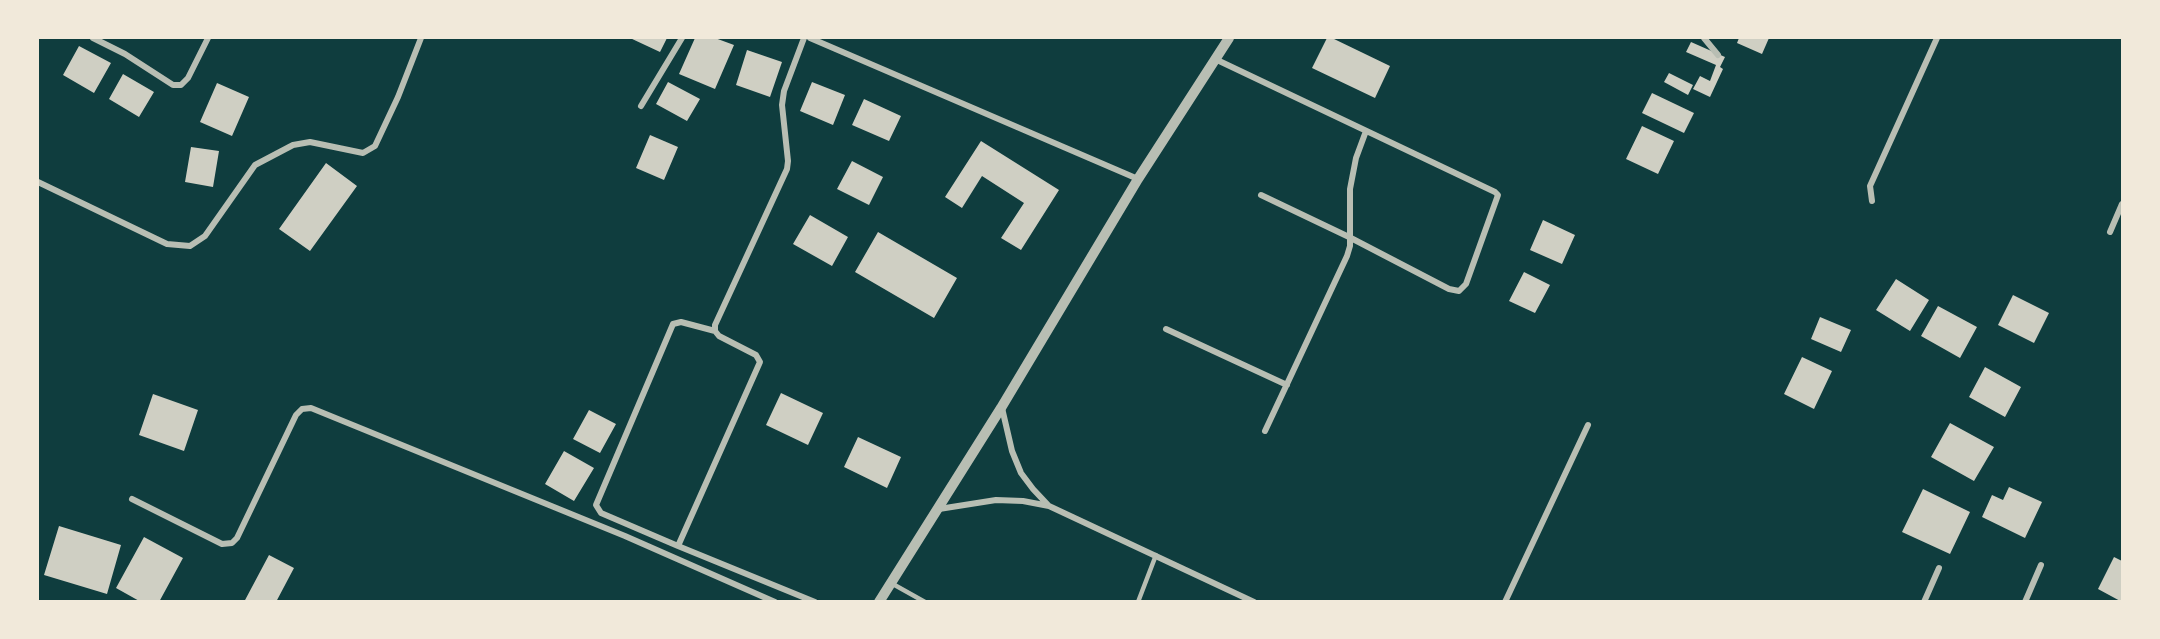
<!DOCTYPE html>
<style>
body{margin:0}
#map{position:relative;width:2160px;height:639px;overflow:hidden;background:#0f3d3e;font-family:Quicksand,sans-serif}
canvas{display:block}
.frame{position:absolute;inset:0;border:39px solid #f1e9da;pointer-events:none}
</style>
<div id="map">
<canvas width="2160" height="639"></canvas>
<div class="frame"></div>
</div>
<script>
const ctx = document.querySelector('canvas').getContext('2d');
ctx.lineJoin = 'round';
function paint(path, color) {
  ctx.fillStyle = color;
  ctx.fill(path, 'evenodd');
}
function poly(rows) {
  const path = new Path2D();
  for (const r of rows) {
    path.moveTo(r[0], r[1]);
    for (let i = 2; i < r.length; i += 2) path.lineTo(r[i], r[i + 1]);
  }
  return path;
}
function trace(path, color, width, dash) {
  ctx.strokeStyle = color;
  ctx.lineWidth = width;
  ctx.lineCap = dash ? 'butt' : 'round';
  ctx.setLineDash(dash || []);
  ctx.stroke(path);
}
paint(poly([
 [630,38,667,38,660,52],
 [695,38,715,38,734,45,715,89,679,74],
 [1327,38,1332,38,1390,66,1375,98,1312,68],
 [1739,38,1769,38,1762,54,1737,43],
 [1691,42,1725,57,1720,67,1723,69,1710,97,1693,89,1700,76,1710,81,1716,65,1686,52],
 [79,46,111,63,94,93,63,75],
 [747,50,782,62,770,97,736,85],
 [1669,73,1693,85,1688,95,1664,82],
 [123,74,154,92,139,117,109,99],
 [668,82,700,99,687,121,656,104],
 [812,82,845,95,833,125,800,111],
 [217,83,249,97,232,136,200,122],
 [1652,93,1694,113,1684,133,1642,113],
 [864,99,901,116,889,141,852,125],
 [1642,126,1674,141,1658,174,1626,159],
 [650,135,678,147,664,180,636,168],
 [981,141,1059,190,1021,250,1001,238,1024,203,982,176,962,208,945,197],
 [191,147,219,151,213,187,185,182],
 [852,161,883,177,869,205,837,189],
 [326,163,357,186,310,251,279,229],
 [810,215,848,237,832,266,793,244],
 [1543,220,1575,235,1562,264,1530,250],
 [878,232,957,278,934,318,855,272],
 [1524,272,1550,285,1535,313,1509,301],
 [1896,279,1929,300,1910,331,1876,310],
 [2013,295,2049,313,2034,343,1998,325],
 [1938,306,1977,327,1960,358,1921,336],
 [1820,317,1851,330,1841,352,1811,339],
 [1802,357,1832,371,1814,409,1784,394],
 [1985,367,2021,387,2005,417,1969,397],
 [781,393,823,413,808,445,766,425],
 [153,394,198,410,184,451,139,435],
 [589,410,616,424,600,453,573,439],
 [1950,423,1994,447,1974,481,1931,457],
 [858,437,901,457,887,488,844,467],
 [564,451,594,468,574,501,545,484],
 [2009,487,2042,502,2025,538,1982,517,1992,495,2003,500],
 [1923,489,1970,512,1950,554,1902,532],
 [59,526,121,545,107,594,44,575],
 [144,537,183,558,159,602,141,602,116,588],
 [269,555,294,568,276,602,244,602],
 [2114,557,2122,561,2122,602,2098,589]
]), '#cfcfc3');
trace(poly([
 [891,583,925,602],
 [1138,602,1156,555]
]), '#b8beb3', 4.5);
trace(poly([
 [93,38,125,54,173,85,181,85,188,78,208,38],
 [804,38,784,91,782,105,788,161,787,169,715,325,715,331,719,336,756,355,760,362,678,546,815,602],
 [810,38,1138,179],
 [1704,38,1718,55],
 [1215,59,1495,192,1498,195,1466,284,1459,291,1449,289,1349,237,1261,195],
 [641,106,682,38],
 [38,182,167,244,190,246,205,236,255,165,293,145,310,142,363,153,375,146,398,97,421,38],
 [1872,201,1870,186,1937,38],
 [2110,232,2122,204],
 [1166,329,1287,385],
 [1002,408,1012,451,1021,473,1033,489,1048,505],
 [1265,431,1347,256,1350,246,1350,189,1356,158,1366,131],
 [132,499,222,544,232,543,237,538,296,415,302,409,311,408,625,536,775,602],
 [939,509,996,500,1023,501,1049,506,1254,602],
 [678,546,601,513,596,505,673,324,681,322,715,331],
 [1505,602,1588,425],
 [1924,602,1939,568],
 [2025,602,2041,565]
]), '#b8beb3', 6);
trace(poly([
 [879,602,1001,408,1138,179,1229,38]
]), '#b8beb3', 10);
</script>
